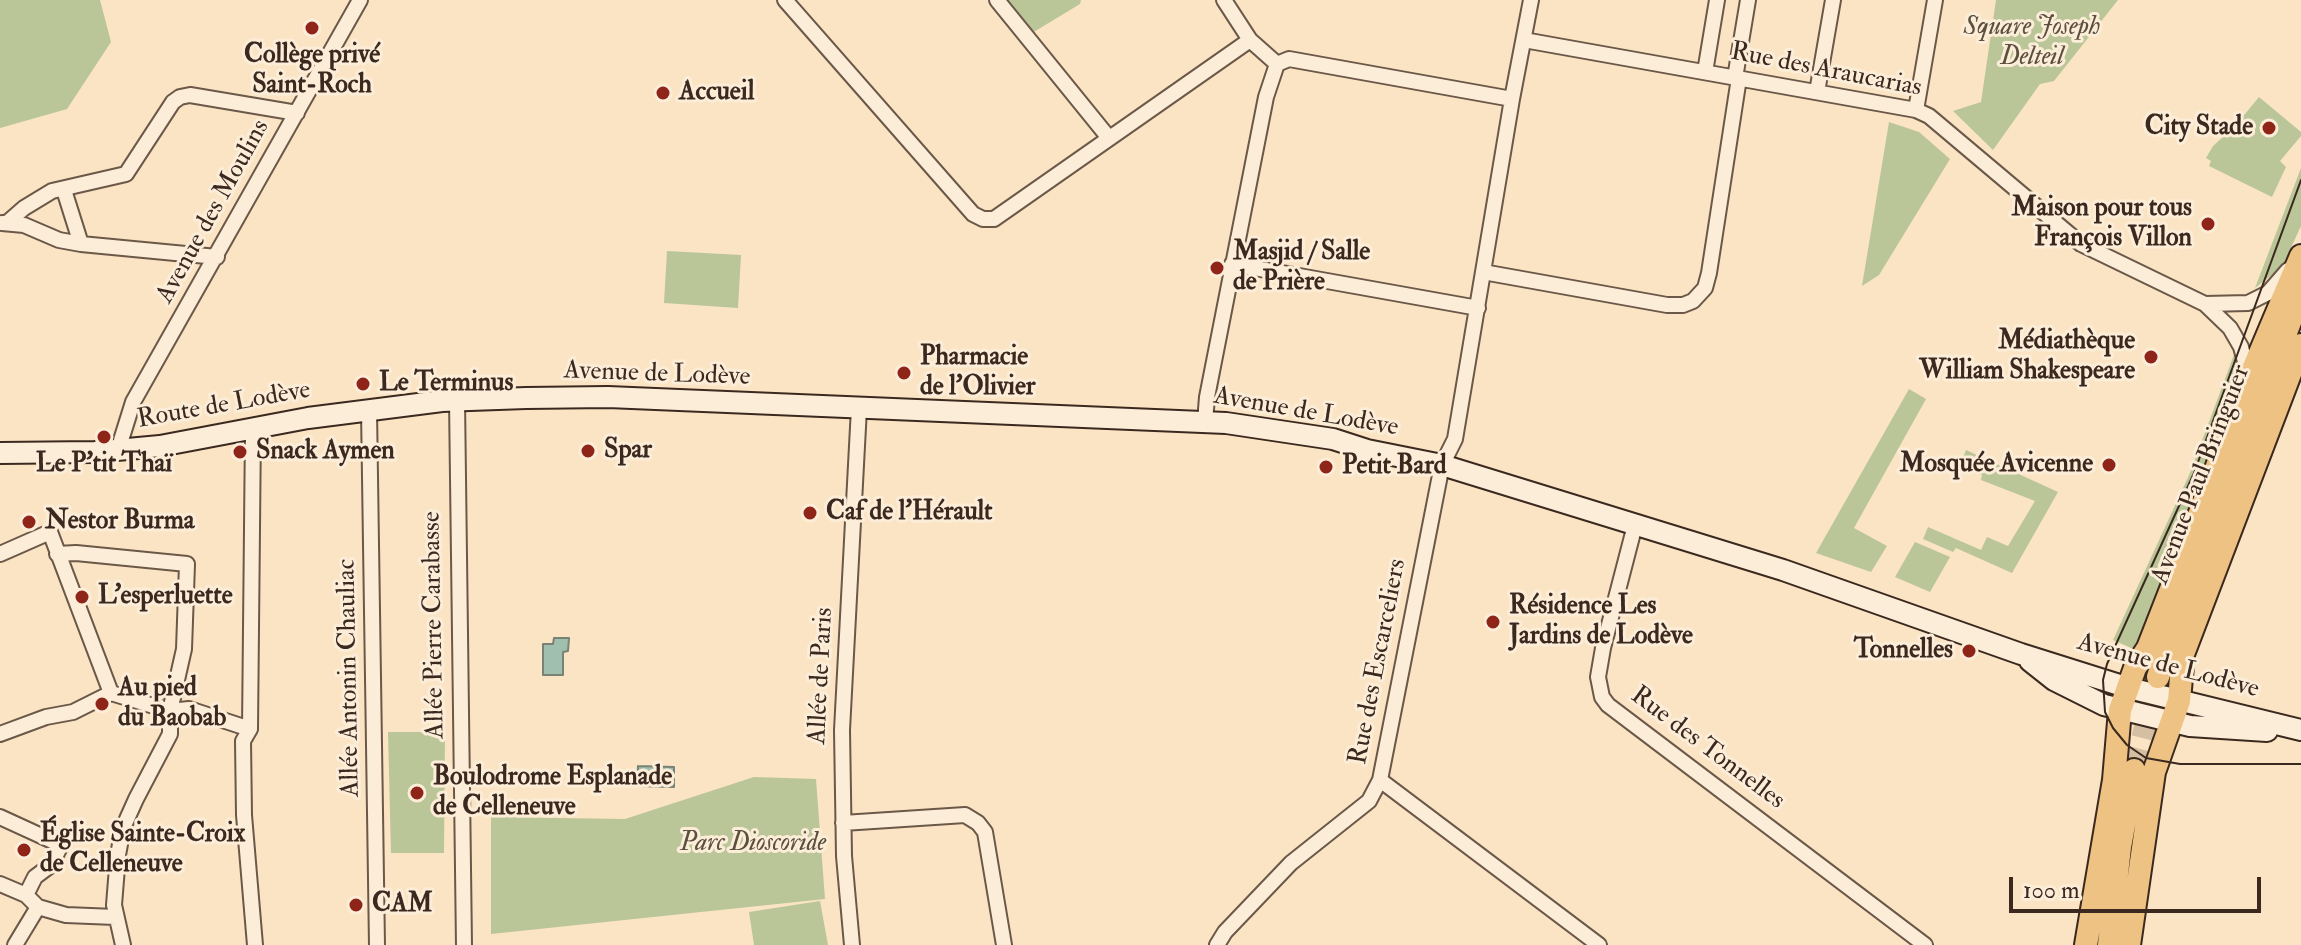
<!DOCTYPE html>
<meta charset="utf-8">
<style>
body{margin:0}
#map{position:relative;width:2301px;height:945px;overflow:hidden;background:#fbe4c4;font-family:"IM FELL Double Pica",serif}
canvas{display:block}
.scale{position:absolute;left:2009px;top:877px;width:252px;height:36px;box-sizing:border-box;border:4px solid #3b291f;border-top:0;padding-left:10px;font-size:24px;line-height:28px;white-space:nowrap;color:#3b291f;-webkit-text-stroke:6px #fcedd9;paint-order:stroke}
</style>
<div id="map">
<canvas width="2301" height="945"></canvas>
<div class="scale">100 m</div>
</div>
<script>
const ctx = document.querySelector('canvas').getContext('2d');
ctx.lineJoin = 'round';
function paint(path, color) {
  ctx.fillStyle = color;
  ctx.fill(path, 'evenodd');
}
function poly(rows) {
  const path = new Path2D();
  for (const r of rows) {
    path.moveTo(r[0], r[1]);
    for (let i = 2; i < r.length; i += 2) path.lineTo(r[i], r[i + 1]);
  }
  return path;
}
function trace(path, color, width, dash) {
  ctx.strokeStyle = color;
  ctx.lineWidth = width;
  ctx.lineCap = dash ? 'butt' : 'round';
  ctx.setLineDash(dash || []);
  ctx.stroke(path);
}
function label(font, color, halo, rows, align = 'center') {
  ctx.font = font + ' "IM FELL Double Pica",serif';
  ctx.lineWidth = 6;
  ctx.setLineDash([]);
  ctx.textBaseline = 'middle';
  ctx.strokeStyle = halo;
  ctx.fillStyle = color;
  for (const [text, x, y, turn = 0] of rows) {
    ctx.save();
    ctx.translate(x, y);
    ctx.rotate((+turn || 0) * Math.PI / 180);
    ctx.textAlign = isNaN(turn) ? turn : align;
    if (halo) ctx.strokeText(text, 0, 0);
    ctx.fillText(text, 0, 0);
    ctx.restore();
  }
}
paint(poly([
 [0,0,100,0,111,42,67,109,0,128],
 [1005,0,1081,0,1080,4,1032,33],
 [1996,0,2118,0,2054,81,2040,84,1993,150,1953,111,1981,102],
 [2259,97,2301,132,2301,136,2280,161,2286,167,2272,197,2209,166,2211,161,2206,158,2213,146,2236,125],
 [1889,122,1919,132,1950,159,1879,275,1862,286],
 [2301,168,2301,226,2282,267,2255,288],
 [667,251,741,255,738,308,664,303],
 [2235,352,2240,384,2138,651,2113,640,2190,473],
 [1909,389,1926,399,1854,528,1887,546,1871,572,1816,553],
 [1966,450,2058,492,2012,573,1956,548,1953,552,1923,539,1928,527,1981,550,1987,537,2008,546,2035,501,1981,480,1982,475,1960,466],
 [1915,542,1950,557,1930,592,1895,577],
 [445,732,444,853,391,853,388,732],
 [754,777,816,779,825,899,491,934,491,817,625,819],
 [820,901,828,945,754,945,749,912]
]), '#bac598');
const water = poly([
 [554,638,569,638,568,651,563,652,563,675,543,675,543,644,553,644,554,638],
 [638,766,674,767,674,787,637,786,638,766]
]);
paint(water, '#a0bfae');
trace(water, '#788375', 2);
trace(poly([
 [2134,770,2158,677]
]), '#d5bfa3', 22, [22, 11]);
const street = poly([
 [785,0,973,214,983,219,994,219,1250,40],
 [997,0,1109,138],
 [1224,0,1250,40,1277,64],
 [1524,40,1916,110,1929,116,2081,244,2205,304,2230,328,2241,347,2249,376],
 [1277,64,1289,59,1512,99],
 [1705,72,1717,0],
 [1735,78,1748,0],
 [1817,92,1833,0],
 [1916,110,1935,0],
 [64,190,81,244],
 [8,222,24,208,52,191,126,174,173,102,180,97,190,95,297,113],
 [2,223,24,225,59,240,81,244,217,257],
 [1232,264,1478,308],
 [1483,272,1667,305,1683,305,1693,301,1705,288,1709,273,1739,78],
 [2205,304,2248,303,2268,293,2288,270],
 [457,400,464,945],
 [369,410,377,945],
 [1205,422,1207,397,1266,97,1277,64],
 [253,428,250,729,243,741,244,815,255,945],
 [118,450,133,402,360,0],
 [1635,525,1603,648,1598,677,1602,697,1608,705,1925,945],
 [0,554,50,532,111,693],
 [57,554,76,553,187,564,184,649,170,711,170,734,136,799,123,828,118,855,114,905,123,945],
 [111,693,170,711,189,709,250,729],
 [0,734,46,717,73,712,111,693],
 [1380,780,1599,945],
 [0,817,61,845,51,865,35,877,26,895],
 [843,823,965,815,978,823,985,832,1004,945],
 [0,884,26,895,38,907,66,915,115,917],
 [15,945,38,907],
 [852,945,844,856,842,730,859,408],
 [1217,945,1225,932,1291,863,1369,801,1380,780,1442,465,1455,439,1512,99,1531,0]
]);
const secondary = poly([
 [0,453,95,452,160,446,308,418,442,401,526,398,608,397,1226,423,1333,439,1367,450,1442,465,1783,570,2021,654,2129,688,2301,730],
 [2030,661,2054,680,2104,705,2190,726,2267,731]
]);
const primary = poly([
 [2158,677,2181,608,2301,293],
 [2086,945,2114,780,2120,710,2135,668,2148,648,2186,551,2249,379,2301,256],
 [2109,945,2120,847,2134,770],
 [2129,945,2154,772,2179,701,2183,654,2301,345]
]);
trace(street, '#6b5848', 18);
trace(secondary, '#3b291f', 24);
trace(primary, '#3b291f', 26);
trace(street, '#fcedd9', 14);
trace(secondary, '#fcedd9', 20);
trace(primary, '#eec282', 22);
trace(poly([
 [2301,180,2194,473,2107,664,2103,680,2105,712,2113,728,2127,745,2146,758,2180,764,2301,764]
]), '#3b291f', 2);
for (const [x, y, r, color] of [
 [312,28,8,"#8f2418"],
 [663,93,8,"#8f2418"],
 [2269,128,8,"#8f2418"],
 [2208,224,8,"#8f2418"],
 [1217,268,8,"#8f2418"],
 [2151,357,8,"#8f2418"],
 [904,373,8,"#8f2418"],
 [363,384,8,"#8f2418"],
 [104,437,8,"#8f2418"],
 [588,451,8,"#8f2418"],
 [240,452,8,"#8f2418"],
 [2109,465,8,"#8f2418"],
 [1326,467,8,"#8f2418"],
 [810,513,8,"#8f2418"],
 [29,522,8,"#8f2418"],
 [82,597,8,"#8f2418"],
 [1493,622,8,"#8f2418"],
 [1969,651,8,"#8f2418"],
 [102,704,8,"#8f2418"],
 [417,793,8,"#8f2418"],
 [24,850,8,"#8f2418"],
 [356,905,8,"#8f2418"]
]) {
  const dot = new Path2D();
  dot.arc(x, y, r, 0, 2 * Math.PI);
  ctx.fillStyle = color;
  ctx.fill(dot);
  trace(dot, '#fcedd9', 3);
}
label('italic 26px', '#5b503d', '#fcedd9', [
 ["Square Joseph",2032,28],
 ["Delteil",2032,58],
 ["Parc Dioscoride",753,844]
]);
label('bold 26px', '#3b291f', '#fcedd9', [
 ["Collège privé",312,56,"center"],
 ["Saint-Roch",312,86,"center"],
 ["Accueil",679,93],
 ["City Stade",2253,128,"right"],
 ["Maison pour tous",2192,209,"right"],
 ["François Villon",2192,239,"right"],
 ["Masjid / Salle",1233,253],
 ["de Prière",1233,283],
 ["Médiathèque",2135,342,"right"],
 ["William Shakespeare",2135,372,"right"],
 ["Pharmacie",920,358],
 ["de l'Olivier",920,388],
 ["Le Terminus",379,384],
 ["Spar",604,451],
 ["Snack Aymen",256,452],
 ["Le P'tit Thaï",104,465,"center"],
 ["Mosquée Avicenne",2093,465,"right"],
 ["Petit Bard",1342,467],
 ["Caf de l'Hérault",826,513],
 ["Nestor Burma",45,522],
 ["L'esperluette",98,597],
 ["Résidence Les",1509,607],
 ["Jardins de Lodève",1509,637],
 ["Tonnelles",1953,651,"right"],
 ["Au pied",118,689],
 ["du Baobab",118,719],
 ["Boulodrome Esplanade",433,778],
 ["de Celleneuve",433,808],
 ["Église Sainte-Croix",40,835],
 ["de Celleneuve",40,865],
 ["CAM",372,905]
], 'left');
label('26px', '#3b291f', '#fcedd9', [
 ["Rue des Araucarias",1826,71,11],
 ["Avenue des Moulins",214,212,-61],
 ["Avenue de Lodève",657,375,2],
 ["Route de Lodève",224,406,-10],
 ["Avenue de Lodève",1306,413,10],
 ["Avenue Paul Bringuier",2202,475,-69],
 ["Allée Pierre Carabasse",435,625,-91],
 ["Rue des Escarceliers",1379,662,-79],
 ["Avenue de Lodève",2168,667,15],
 ["Allée de Paris",822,676,-87],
 ["Allée Antonin Chauliac",350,678,-91],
 ["Rue des Tonnelles",1707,749,37]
]);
</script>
